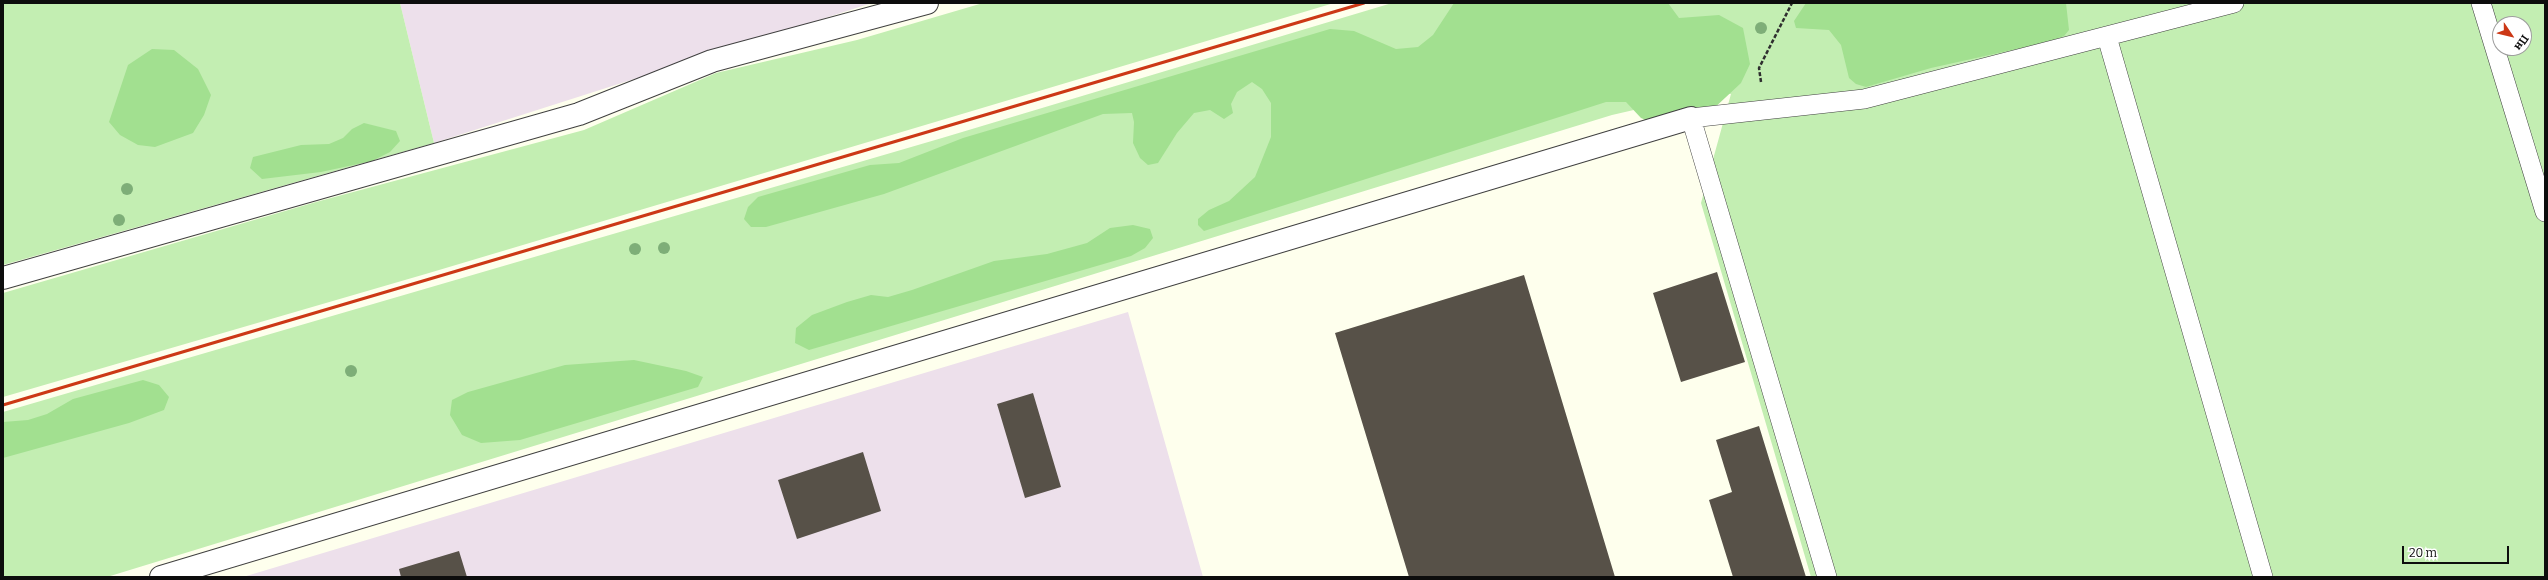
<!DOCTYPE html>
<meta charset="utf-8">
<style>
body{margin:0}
#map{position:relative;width:2548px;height:580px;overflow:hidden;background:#feffed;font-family:Bitter,serif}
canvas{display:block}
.frame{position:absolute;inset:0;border:4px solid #0d0d0d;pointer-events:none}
.north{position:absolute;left:2492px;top:16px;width:40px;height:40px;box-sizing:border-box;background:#fff;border:1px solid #9e9e9e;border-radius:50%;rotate:125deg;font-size:11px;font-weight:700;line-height:16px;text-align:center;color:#0d0d0d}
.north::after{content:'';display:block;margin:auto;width:14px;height:18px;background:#cc3816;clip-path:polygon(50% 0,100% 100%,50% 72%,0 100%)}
.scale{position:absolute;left:2402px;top:546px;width:107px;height:18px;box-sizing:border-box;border:2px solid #0d0d0d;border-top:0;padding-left:5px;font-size:12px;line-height:14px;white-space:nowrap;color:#0d0d0d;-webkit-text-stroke:3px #fff;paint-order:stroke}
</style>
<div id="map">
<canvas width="2548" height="580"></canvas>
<div class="frame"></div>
<div class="north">Пн</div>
<div class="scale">20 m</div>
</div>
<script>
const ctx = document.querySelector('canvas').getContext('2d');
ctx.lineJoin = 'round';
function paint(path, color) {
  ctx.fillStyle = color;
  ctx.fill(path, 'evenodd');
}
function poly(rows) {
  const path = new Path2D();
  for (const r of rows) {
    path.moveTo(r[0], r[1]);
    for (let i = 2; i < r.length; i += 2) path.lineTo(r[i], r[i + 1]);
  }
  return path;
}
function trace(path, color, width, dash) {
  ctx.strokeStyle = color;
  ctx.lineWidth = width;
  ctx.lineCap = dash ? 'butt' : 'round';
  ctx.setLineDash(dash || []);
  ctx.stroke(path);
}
paint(poly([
 [400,3,872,3,434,143],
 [1128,312,1203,577,243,577]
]), '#ede0eb');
paint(poly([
 [3,3,400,3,434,143,3,265],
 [983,3,1334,3,429,273,3,397,3,293,316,202,584,130,716,73,857,40],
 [1392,3,2545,3,2545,577,1811,577,1701,203,1731,94,1712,92,1612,115,107,577,3,577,3,412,942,138],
 [2500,24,2524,24,2524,48,2500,48]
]), '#c3eeb2');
paint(poly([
 [1454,3,1668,3,1679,18,1719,15,1743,28,1750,64,1741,83,1710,112,1655,124,1641,118,1626,102,1606,102,1204,231,1198,225,1198,219,1209,210,1229,201,1255,177,1271,137,1271,103,1262,89,1252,82,1237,92,1231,104,1233,113,1224,119,1210,110,1194,113,1177,133,1158,163,1148,165,1140,158,1133,143,1134,122,1132,113,1103,114,884,194,766,227,751,227,744,219,748,207,758,197,870,165,899,163,963,138,1330,29,1354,31,1396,49,1418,47,1433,35],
 [1806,3,2066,3,2069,30,2064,36,2048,42,1931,68,1866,87,1856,84,1849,78,1841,45,1829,30,1796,28,1794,21],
 [152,49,174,50,198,69,211,95,204,115,193,133,155,147,138,145,120,135,109,122,128,65],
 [364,123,396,131,400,141,390,152,372,161,321,172,262,179,250,168,253,157,301,145,329,144,343,138,352,129],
 [1133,225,1150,229,1153,238,1145,248,1131,256,809,350,795,343,796,328,812,315,847,302,871,295,888,297,912,290,994,261,1047,254,1087,243,1110,228],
 [634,360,686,371,703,377,698,387,520,440,481,443,462,435,450,415,452,400,468,392,565,365],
 [143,380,159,385,169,397,164,410,129,423,3,458,3,422,28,420,47,414,73,399]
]), '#a2e090');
paint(poly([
 [1717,272,1745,362,1681,382,1653,293],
 [1524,275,1615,577,1409,577,1335,333],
 [1033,393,1061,487,1025,498,997,404],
 [1759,426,1775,478,1806,577,1733,577,1709,500,1732,492,1716,440],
 [863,452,881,511,797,539,778,480],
 [459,551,467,577,401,577,399,569]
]), '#575148');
const lane = poly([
 [2481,3,2545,212],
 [2107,37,2263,577],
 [1827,577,1691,118,1864,99,2234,3]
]);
const street = poly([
 [3,278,579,114,712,61,927,3],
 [161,577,1691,118]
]);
trace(lane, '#404040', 20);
trace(street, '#404040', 24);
trace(poly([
 [1761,82,1759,68,1792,3]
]), '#2f2f2f', 2.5, [4, 2]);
trace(lane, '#fff', 19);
trace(street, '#fff', 22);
trace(poly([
 [3,405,1364,3]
]), '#cc3816', 3);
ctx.fillStyle = '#7eae78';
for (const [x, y] of [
 [1761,28],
 [127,189],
 [119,220],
 [664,248],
 [635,249],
 [351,371]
]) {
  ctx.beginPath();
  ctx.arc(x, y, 6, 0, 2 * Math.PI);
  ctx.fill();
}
</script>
